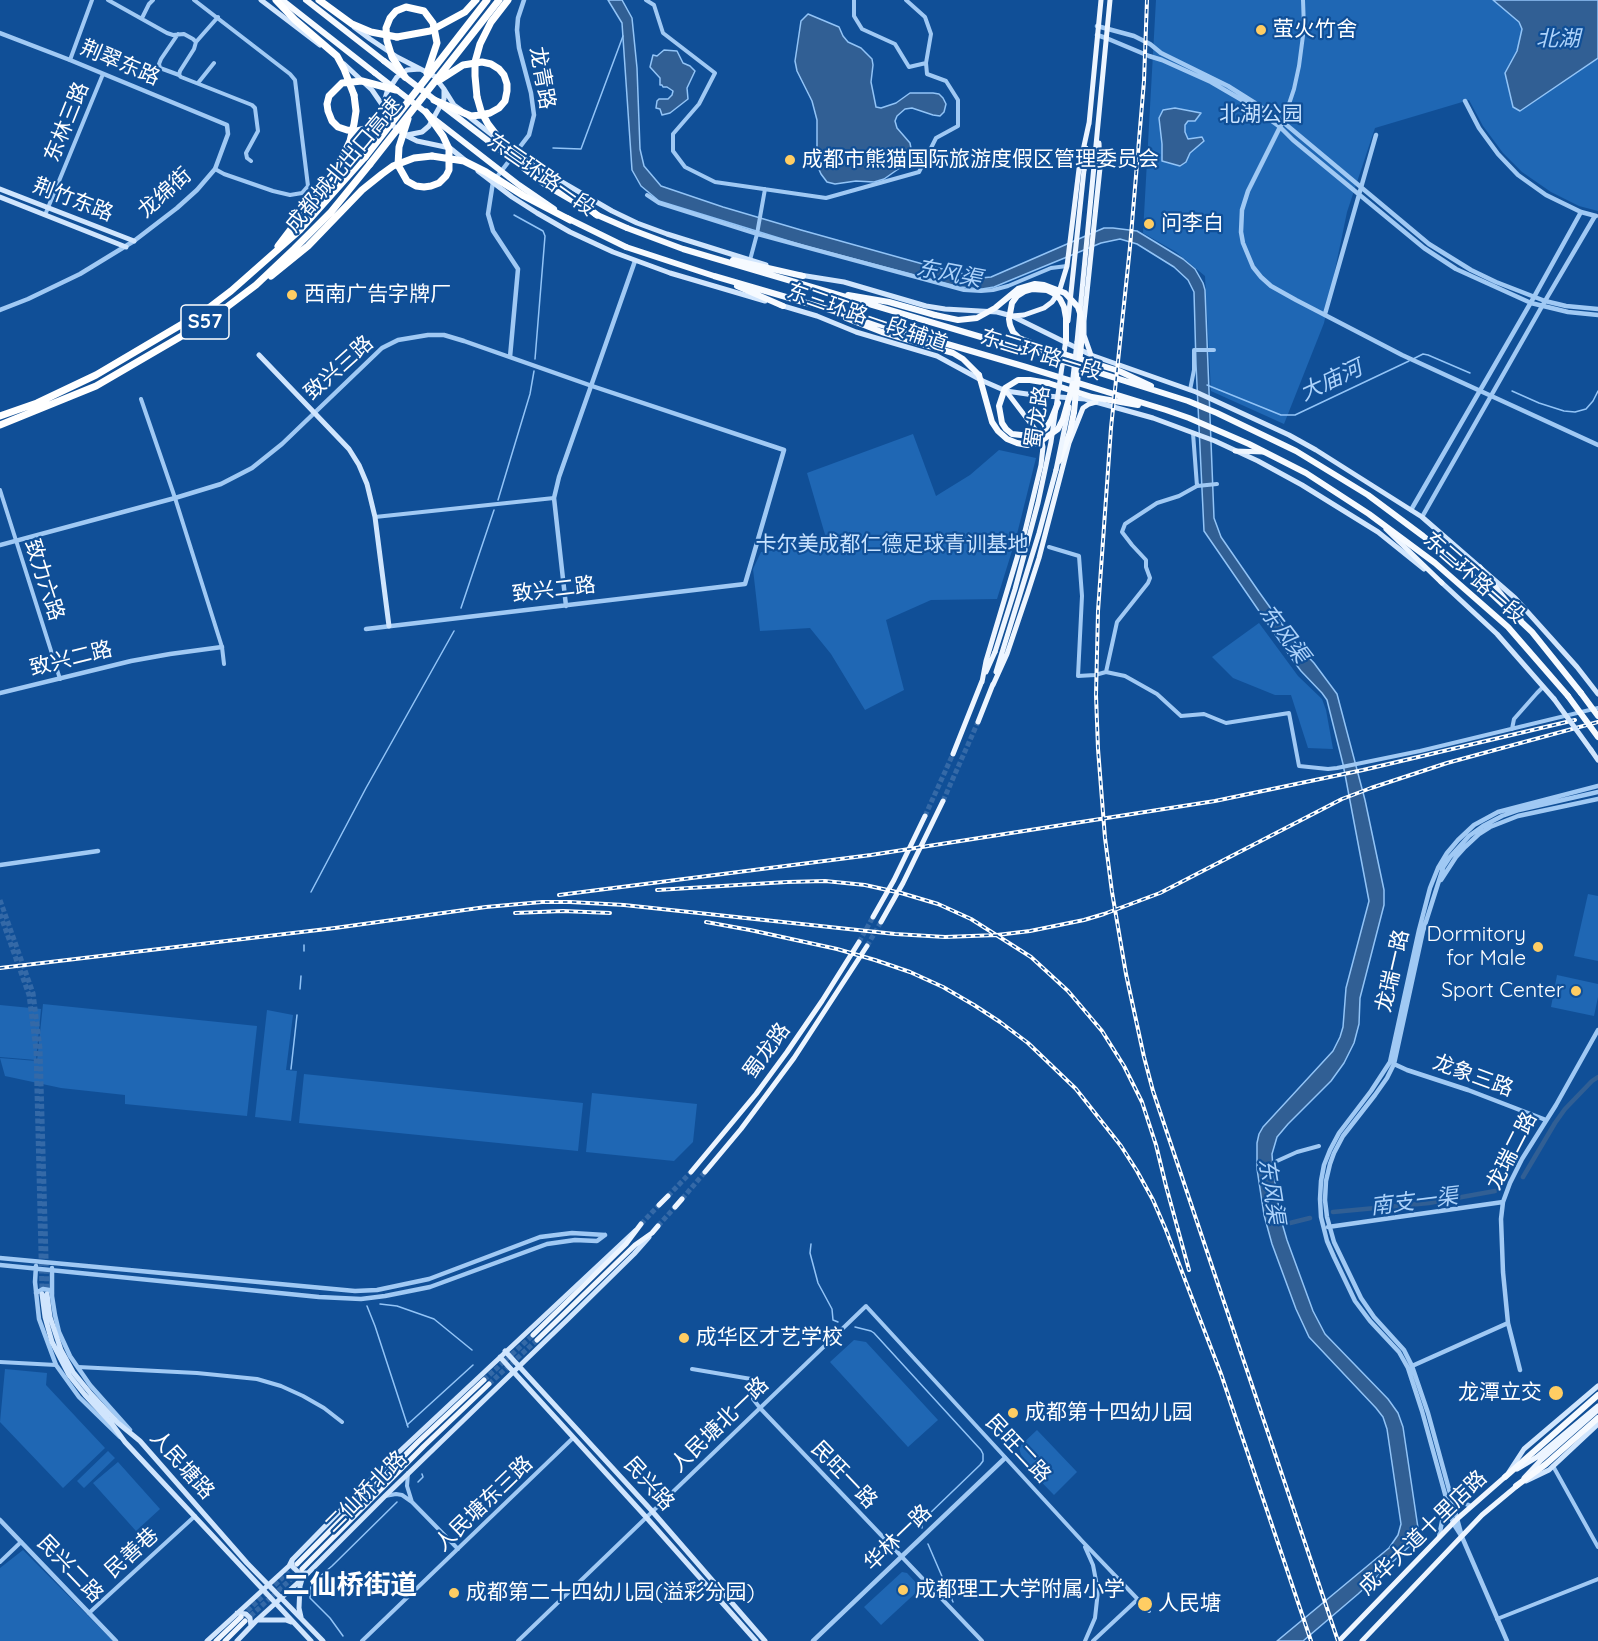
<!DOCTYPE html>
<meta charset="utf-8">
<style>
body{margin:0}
canvas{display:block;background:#104f97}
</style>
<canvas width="1598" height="1641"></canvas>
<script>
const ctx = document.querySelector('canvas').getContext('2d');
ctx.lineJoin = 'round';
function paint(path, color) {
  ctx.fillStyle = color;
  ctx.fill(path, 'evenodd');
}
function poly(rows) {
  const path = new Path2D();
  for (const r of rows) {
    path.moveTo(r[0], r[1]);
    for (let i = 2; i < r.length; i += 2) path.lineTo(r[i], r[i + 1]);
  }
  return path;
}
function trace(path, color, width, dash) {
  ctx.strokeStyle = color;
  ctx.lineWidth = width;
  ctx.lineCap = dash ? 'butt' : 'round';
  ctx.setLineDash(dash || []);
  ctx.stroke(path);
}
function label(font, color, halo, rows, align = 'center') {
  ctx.font = font + ' Quicksand,"Noto Sans SC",sans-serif';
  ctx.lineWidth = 4.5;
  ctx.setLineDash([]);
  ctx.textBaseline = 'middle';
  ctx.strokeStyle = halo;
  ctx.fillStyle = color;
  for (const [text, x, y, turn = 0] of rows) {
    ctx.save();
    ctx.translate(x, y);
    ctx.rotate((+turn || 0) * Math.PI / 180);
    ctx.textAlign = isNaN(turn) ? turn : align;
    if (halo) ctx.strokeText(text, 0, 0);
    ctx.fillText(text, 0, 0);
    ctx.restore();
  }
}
paint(poly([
 [1156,0,1598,0,1598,211,1579,206,1551,192,1522,172,1503,153,1483,126,1469,100,1375,128,1347,212,1324,323,1284,424,1211,391,1205,276,1176,252,1143,233],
 [913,434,936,496,970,475,999,450,1036,458,1016,538,997,599,931,600,886,620,904,690,865,710,831,654,810,628,760,631,753,569,761,552,811,547,826,538,807,473],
 [1259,623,1298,676,1322,699,1326,710,1333,749,1308,748,1291,695,1275,695,1233,678,1212,657],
 [1588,894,1598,896,1598,961,1574,956],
 [1557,975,1598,984,1598,997,1594,1016,1551,1007],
 [43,1004,257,1026,247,1116,125,1104,125,1095,61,1088,5,1076,0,1058,37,1061],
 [0,1005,41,1009,36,1060,0,1057],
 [267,1010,293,1015,286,1070,297,1071,291,1121,255,1117],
 [304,1074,583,1103,578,1151,299,1123],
 [592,1093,697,1104,693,1142,674,1161,586,1152],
 [854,1340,866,1342,938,1420,908,1447,830,1362],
 [5,1369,47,1373,46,1385,105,1448,63,1488,0,1422],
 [1037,1430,1077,1472,1054,1495,1023,1463,1019,1447],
 [108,1451,115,1458,84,1488,77,1481],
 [118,1462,160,1509,136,1531,93,1483],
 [23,1550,113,1641,0,1641,0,1568],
 [902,1572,907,1573,921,1588,881,1625,864,1607]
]), '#1f67b4');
const water = poly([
 [608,0,622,0,632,18,637,68,640,149,644,166,661,186,723,207,801,230,930,266,981,278,991,277,1104,228,1113,228,1137,231,1183,259,1195,269,1203,283,1205,290,1214,518,1221,537,1259,592,1297,645,1314,663,1337,694,1365,800,1384,890,1384,905,1360,998,1359,1024,1354,1043,1344,1063,1331,1081,1288,1124,1277,1137,1272,1154,1273,1169,1280,1216,1287,1240,1313,1311,1325,1334,1388,1399,1398,1413,1403,1427,1418,1528,1413,1543,1358,1594,1303,1641,1277,1641,1389,1548,1398,1535,1401,1524,1387,1429,1383,1417,1376,1408,1309,1337,1296,1309,1272,1244,1264,1215,1257,1169,1257,1143,1259,1134,1263,1127,1333,1051,1340,1037,1343,1027,1346,988,1369,901,1343,764,1327,700,1322,693,1301,671,1292,659,1204,531,1196,364,1194,292,1188,280,1174,267,1137,244,1120,239,1101,243,994,287,982,289,960,287,805,246,659,201,641,186,632,170,622,23,608,0],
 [1493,0,1598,0,1598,58,1520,111,1513,107,1505,73,1517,51,1522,29,1519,22,1493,0],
 [808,14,839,27,843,36,848,42,861,48,872,59,873,65,871,82,876,107,881,108,896,103,910,93,933,93,939,94,943,98,946,104,944,112,940,116,933,115,912,108,905,109,897,116,895,121,897,128,910,143,912,154,904,165,884,179,874,182,856,181,835,184,827,182,821,174,817,165,817,120,812,101,797,71,795,61,801,21,808,14],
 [664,50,677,51,683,63,690,66,695,71,687,88,688,99,670,113,662,115,660,109,656,108,657,101,659,99,668,99,672,95,673,91,667,87,663,87,662,85,660,85,660,78,650,67,653,55,657,56,664,50],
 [1175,108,1201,113,1195,121,1188,121,1185,125,1185,132,1188,139,1202,137,1204,141,1190,153,1186,162,1180,166,1162,161,1162,144,1159,118,1163,110,1175,108]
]);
paint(water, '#315f94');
trace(water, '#92c4f7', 1.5);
trace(poly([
 [553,148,581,149,623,36],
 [514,215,543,231,545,236,535,359],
 [1413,359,1423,354,1428,355,1470,373],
 [1207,385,1281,415,1295,415,1409,361],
 [1512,391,1539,403,1564,411,1575,412,1586,409,1593,401,1598,391],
 [498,500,530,394,534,371],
 [461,608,494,510],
 [311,892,366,788,454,631],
 [304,951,304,945],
 [300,989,301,976],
 [291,1069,297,1015],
 [811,1244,810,1253,818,1283,832,1309,833,1320,838,1322],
 [380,1304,397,1306,434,1319,472,1350],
 [367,1306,375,1326,408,1427],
 [855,1327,871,1331,874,1333,981,1450,983,1454,983,1461,980,1465,927,1516,922,1523,922,1528],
 [407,1425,473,1365],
 [418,1482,423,1477,422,1474],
 [928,1544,953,1602],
 [343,1636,330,1618,310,1598,311,1584,332,1566,397,1502]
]), '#92c4f7', 1.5);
trace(poly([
 [1523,1177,1555,1123,1565,1109,1592,1081,1598,1077],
 [1333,1212,1429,1203,1495,1191],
 [1290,1223,1310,1218]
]), '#315f94', 4.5);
trace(poly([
 [0,900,33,993,40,1048,47,1292],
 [0,914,29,995,36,1050,42,1294]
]), '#3469a7', 5, [5, 2.5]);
trace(poly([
 [943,801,978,722],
 [925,816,953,754],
 [859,942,873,917],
 [867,946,881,922],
 [668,1196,691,1172],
 [682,1199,705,1172],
 [641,1224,659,1205],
 [658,1226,675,1207],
 [484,1380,533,1335],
 [489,1384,537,1340],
 [242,1616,296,1565],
 [245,1621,301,1570]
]), '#3469a7', 5, [5, 2.5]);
trace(poly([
 [108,0,167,33,173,35,184,34,193,39,196,42,194,49,180,71,179,75,181,77,252,105,255,108,258,131,246,153,247,158,251,161],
 [194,0,290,74,295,80,308,186,302,193,290,195,273,191,224,174,215,169],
 [646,0,654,5,663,33,715,73,699,104,673,134,673,151,685,167,715,182,826,198,919,172,936,138,958,126,958,100,946,81,927,74,926,63,931,34,925,17,906,0],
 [854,0,854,16,862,29,895,44,909,67,926,63],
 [142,18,149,4,153,0],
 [178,34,161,59,159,64,160,68,179,75],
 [196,42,218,17],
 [70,60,92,0],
 [198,83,214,63],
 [1283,122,1294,89,1299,66,1304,28,1303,0],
 [647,195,659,203,757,234,964,290,981,291,993,290,1008,286,1051,268,1067,266],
 [45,215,103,74],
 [750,260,757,234,765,189],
 [1190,390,1194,370,1194,350,1214,350],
 [141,399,175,498,222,647,224,664],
 [1193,433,1197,486],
 [0,490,60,679],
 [375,517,554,498],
 [1049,547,1079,556,1082,596,1078,676,1095,675,1106,672,1125,676,1157,694,1181,716,1204,714,1226,723,1289,713,1299,766,1328,769,1337,768,1420,751,1598,708],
 [1106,672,1117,622,1148,583,1150,578,1146,567,1146,560,1132,545,1122,532,1125,524,1157,503,1179,496,1197,486,1217,484],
 [1512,729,1514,719,1537,693,1543,687],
 [1277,1161,1297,1152,1319,1146],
 [0,1362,56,1365],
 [78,1367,197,1373,257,1379,281,1386,303,1396,324,1408,342,1422],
 [692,1369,757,1380,753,1399,760,1408,982,1641],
 [1553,1466,1598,1547],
 [385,1496,396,1494,402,1495,412,1502,407,1486,408,1473],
 [412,1502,458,1549],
 [1085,1547,1093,1565,1098,1591,1095,1618,1085,1641],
 [0,1562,21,1542],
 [89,1613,195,1516],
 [1497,1619,1598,1579],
 [362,1641,573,1438],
 [518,1641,866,1306,1083,1542,1149,1611],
 [1093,1641,1138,1599]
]), '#a0c9f4', 4);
trace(poly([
 [1097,26,1134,36,1150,44,1161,53,1228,86,1255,103,1283,122,1429,244,1471,270,1496,282,1545,301,1566,306,1598,309],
 [0,33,70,60,227,125,228,134,215,169,197,190,177,208,134,241,80,274,28,299,0,310],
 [1097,35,1106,38,1149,56,1162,60,1211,82,1247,103,1280,127,1293,140,1424,248,1456,269,1531,303,1568,312,1598,315],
 [1465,101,1479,128,1498,154,1518,175,1546,195,1581,212,1596,216],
 [1281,125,1248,191,1242,210,1241,232,1243,243,1253,267,1261,277,1271,286,1296,300,1402,355,1598,445],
 [1325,314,1376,135],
 [510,357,518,269,493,231,488,214,493,182,529,135,534,115,531,93,519,48,517,30,518,18,524,0],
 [1411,510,1534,297,1581,212],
 [1422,517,1545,301,1595,216],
 [0,545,175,498,221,484,252,468,282,444,382,348,398,340,428,335,444,335,464,341,592,386,784,450,745,584,366,629],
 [566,606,554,498,559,477,635,261],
 [0,693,131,661,170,654,222,647],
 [0,865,98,851],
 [1443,868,1423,931,1394,1064,1387,1078,1375,1095,1343,1136,1334,1153,1330,1164,1326,1181,1325,1200,1327,1217,1334,1242,1361,1298,1374,1317,1404,1350,1412,1366,1428,1413,1461,1533],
 [1442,869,1450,857,1469,836,1483,826,1502,816,1519,810,1598,792],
 [1441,880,1456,857,1465,847,1479,834,1490,827,1518,816,1598,799],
 [1394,1064,1407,1070,1468,1090,1546,1120],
 [1328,1227,1503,1202],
 [0,1258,355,1291,377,1290,429,1279,540,1237,572,1233,605,1235],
 [0,1265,319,1297,361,1299,385,1296,430,1287,547,1244,575,1240,597,1241,605,1235],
 [36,1266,35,1282,39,1319,56,1365,79,1397,120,1437],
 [52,1268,52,1296,55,1315,59,1332,70,1356,90,1385,130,1430],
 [36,1293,43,1289,49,1290,52,1293],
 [1412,1366,1508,1323],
 [1520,1370,1508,1323,1503,1272,1501,1219,1503,1202,1510,1183,1522,1159,1556,1105,1598,1030],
 [1451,1498,1471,1506],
 [0,1520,116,1641],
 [1439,1537,1446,1501],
 [813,1641,1005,1458],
 [1507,1641,1462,1537,1453,1523,1422,1411,1408,1368,1399,1352,1370,1321,1355,1301,1334,1257,1327,1241,1321,1217,1320,1199,1321,1181,1324,1165,1330,1150,1339,1133,1371,1091,1390,1062,1419,930,1430,888,1438,868,1447,853,1458,840,1474,825,1498,812,1598,786]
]), '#a0c9f4', 4.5);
trace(poly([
 [261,0,320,45],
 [354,27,370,39,397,57,434,76,444,89,454,105,461,110],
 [344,64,372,90,383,106,384,114,387,121,405,135,417,141,450,148,466,161],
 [383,106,387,92,397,77,407,70,420,69],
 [468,116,496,138],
 [407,135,422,132,429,126,444,99,444,89],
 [478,171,512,197,537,213,570,232,613,252,670,273,765,301],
 [543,171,612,211,637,223,667,234,766,265],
 [0,189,134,241],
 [0,197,126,247],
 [800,275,844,282,926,306,945,309,997,312,1012,316,1091,355,1196,392,1289,435,1316,450,1422,517,1515,598,1577,667,1598,694],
 [780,305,817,316,856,332,937,356,983,381,1006,391,1034,395,1085,399,1153,418,1215,441,1258,461,1302,485,1378,532,1424,569],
 [259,355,349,449,359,465,367,484,375,517,389,626],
 [1441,582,1497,634,1554,699],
 [1591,750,1598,760],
 [42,1294,45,1317,52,1342,69,1375,85,1395,112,1424,125,1442,311,1641],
 [47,1294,50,1317,61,1350,73,1372,91,1394,118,1423,140,1441,247,1563,323,1641],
 [505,1351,652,1511,765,1641],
 [500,1357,646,1517,756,1641],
 [1509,1472,1524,1449,1598,1386],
 [1526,1481,1549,1470,1598,1424],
 [292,1561,292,1566,299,1573,308,1573],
 [237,1613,246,1614,250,1618,251,1626],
 [301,1617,299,1608,300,1586,302,1579],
 [257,1620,286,1620,291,1622],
 [207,1641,289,1566,292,1560,383,1467,635,1231],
 [237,1641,257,1620,302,1579,385,1496,567,1320,634,1254,649,1237]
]), '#d0e5fd', 5);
trace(poly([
 [1089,124,1101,0],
 [1084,170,1086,148],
 [1012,316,1024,315,1044,308,1052,302,1059,292,1067,266,1079,169,1089,123],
 [1077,342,1110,0],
 [1091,355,1084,335,1084,321,1100,168,1099,143],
 [1235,451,1264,452],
 [1386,529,1442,583],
 [1480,567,1521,619],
 [986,672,995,652],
 [996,672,1039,533,1056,470],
 [982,682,986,661,1025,531,1041,465,1043,447,1041,437,1006,391],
 [993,685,1007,654,1028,592,1039,558,1069,443,1083,408,1089,404,1096,402],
 [978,722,993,684],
 [953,754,982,681],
 [873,917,894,880,925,816],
 [881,922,903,883,943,801],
 [691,1172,756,1094,787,1052,822,1001,859,942],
 [705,1172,741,1129,794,1058,867,946],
 [659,1205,668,1196],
 [675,1207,682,1199],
 [533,1335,626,1244,641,1224],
 [537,1340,635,1245,652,1233,658,1226],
 [1517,1469,1537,1457,1598,1406],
 [1524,1478,1541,1460,1598,1410],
 [297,1564,418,1442,484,1380],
 [302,1569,424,1446,489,1384],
 [216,1641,241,1617],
 [225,1641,245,1621],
 [1339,1641,1457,1519,1506,1476],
 [1362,1641,1482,1515,1518,1485]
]), '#edf5ff', 5);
trace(poly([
 [282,0,375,73],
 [306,0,384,61],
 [627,228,683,249,1059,360,1188,401,1217,413,1296,451,1368,495,1423,536,1475,578,1532,632,1581,693],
 [626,247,714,276,1026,367,1166,410,1189,418,1249,444,1306,473,1369,514,1435,563,1508,627,1568,696],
 [733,260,803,276],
 [737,286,783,306],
 [848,295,889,302,935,315],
 [846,318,882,332,953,353,963,359,979,375],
 [1044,348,1119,371,1151,386],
 [1048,383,1092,397,1138,405],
 [1059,461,1070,432,1074,412],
 [1505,1477,1598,1395],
 [1516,1486,1546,1464,1598,1418]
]), '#f6faff', 6);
trace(poly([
 [397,37,430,31,465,12,476,0],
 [477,97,475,76,475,62,480,44,491,22,508,0],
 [278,246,332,175,342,158,350,141,354,124,356,111,354,95],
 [271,276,308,246,362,190,382,174,393,166,414,158,432,156],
 [0,416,37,403,96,375,206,310,231,291,300,230,365,157],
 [0,425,96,386,211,319,256,285,294,249,331,212,370,164]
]), '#fff', 7);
const rail = poly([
 [1147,0,1144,81,1130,247,1111,428,1098,611,1096,695,1098,749,1105,838,1112,892,1126,974,1144,1057,1153,1091,1338,1641],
 [657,890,787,882,825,881,865,885,901,893,938,904,971,919,1031,957,1068,991,1102,1031,1124,1066,1142,1102,1156,1145,1166,1186,1189,1270],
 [559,895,871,855,1215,801,1363,770,1575,720],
 [515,913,563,911,610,913],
 [706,922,750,930,837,949,875,960,910,972,943,987,974,1005,1000,1022,1028,1043,1076,1089,1121,1146,1137,1171,1153,1200,1166,1230,1221,1374,1311,1641],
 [0,968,335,928,486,907,542,902,570,902,624,905,895,934,945,937,997,935,1030,931,1084,920,1104,914,1160,893,1342,799,1371,788,1447,763,1598,722]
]);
trace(rail, '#fff', 4);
trace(rail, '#104f97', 1.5, [4.5]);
trace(poly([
 [1554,699,1591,750]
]), '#d0e5fd', 5);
trace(poly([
 [1068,321,1084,170],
 [1072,386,1077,342],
 [1056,470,1069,407],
 [995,652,1015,589,1038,503,1051,442,1066,339]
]), '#edf5ff', 5);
trace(poly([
 [384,61,547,186,578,204],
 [375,73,519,185,554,209],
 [595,214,627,228],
 [567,218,626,247],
 [935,315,958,320,977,318,995,308,1018,289,1035,284,1044,285,1065,293,1078,307,1081,316,1082,324,1082,335,1074,412],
 [1044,348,1019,338,1013,332,1010,325,1009,319,1012,303,1017,296,1025,291,1032,289,1047,290,1053,293,1060,299,1064,307,1066,318,1066,341],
 [979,375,992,422,998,431,1007,439,1017,443,1027,445,1038,443,1058,429,1063,419,1073,384],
 [1048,383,1030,380,1018,380,1005,388,999,406,1002,423,1006,429,1012,434,1030,436,1039,434,1046,428,1051,420,1058,403],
 [1581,693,1598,716],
 [1568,696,1598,737]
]), '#f6faff', 6);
trace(poly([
 [276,0,295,20,337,56,344,69,354,95],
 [319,0,352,24,371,32,397,37],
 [405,77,392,57,387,41,386,28,390,18,396,11,406,7,424,11,433,23,437,43,427,73],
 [396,90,362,81,342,83,329,96,327,104,328,111,332,121,338,127,347,130,357,131,369,128,397,113],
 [477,97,481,111,488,124,501,141,523,159,597,215],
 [434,100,471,116,481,115,490,113,499,108,505,101,507,91,507,84,504,75,499,69,491,64,482,62,463,65,438,81],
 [408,119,399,147,398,165,407,181,416,186,424,187,431,186,439,183,446,176,449,170,449,149,443,136,426,112],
 [432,156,464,161,486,172,524,196,570,220],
 [365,157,487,0],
 [370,164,499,0]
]), '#fff', 7);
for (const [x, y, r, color] of [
 [1261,30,6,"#ffcd63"],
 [790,160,6,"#ffcd63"],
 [1149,224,6,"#ffcd63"],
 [292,295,6,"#ffcd63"],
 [1538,947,6,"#ffcd63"],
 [1576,991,6,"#ffcd63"],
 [684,1338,6,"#ffcd63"],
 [1556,1393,8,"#ffcd63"],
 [1013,1413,6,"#ffcd63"],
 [903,1590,6,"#ffcd63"],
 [454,1593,6,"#ffcd63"],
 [1145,1604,8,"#ffcd63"]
]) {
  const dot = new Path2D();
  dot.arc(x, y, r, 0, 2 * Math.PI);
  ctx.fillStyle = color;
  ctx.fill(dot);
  trace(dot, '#104f97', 2);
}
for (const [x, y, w] of [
 [205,322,48]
]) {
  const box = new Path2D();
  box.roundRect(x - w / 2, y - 17, w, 34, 4.5);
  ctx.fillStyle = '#104f97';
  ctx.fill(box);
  trace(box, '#fff', 1.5);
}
label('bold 20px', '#fff', null, [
 ["S57",205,322]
]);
label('21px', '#fff', '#104f97', [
 ["萤火竹舍",1273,30],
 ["成都市熊猫国际旅游度假区管理委员会",802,160],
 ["问李白",1161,224],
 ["西南广告字牌厂",304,295],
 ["Dormitory",1526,935,"right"],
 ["for Male",1526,959,"right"],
 ["Sport Center",1564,991,"right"],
 ["成华区才艺学校",696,1338],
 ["龙潭立交",1542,1393,"right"],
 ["成都第十四幼儿园",1025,1413],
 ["成都理工大学附属小学",915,1590],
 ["成都第二十四幼儿园(溢彩分园)",466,1593],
 ["人民塘",1158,1604]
], 'left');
label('21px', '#fff', '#104f97', [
 ["荆翠东路",120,63,23],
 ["龙青路",542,78,80],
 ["东林三路",67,122,-68],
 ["成都城北出口高速",344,165,-50],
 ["东三环路一段",541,175,35],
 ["龙绵街",165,193,-42],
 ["荆竹东路",73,200,21],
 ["东三环路一段辅道",867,318,19],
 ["东三环路一段",1041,355,17],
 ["致兴三路",339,368,-42],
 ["蜀龙路",1038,417,-81],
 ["东三环路一段",1474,578,41],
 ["致力六路",44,580,72],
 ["致兴二路",554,590,-7],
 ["致兴二路",71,659,-14],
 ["龙瑞一路",1393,971,-77],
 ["蜀龙路",767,1051,-54],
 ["龙象三路",1473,1076,20],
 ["龙瑞二路",1512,1151,-63],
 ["人民塘北一路",720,1425,-44],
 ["民旺二路",1018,1449,47],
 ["人民塘路",182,1465,48],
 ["民旺一路",844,1475,46],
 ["民兴路",649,1484,48],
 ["二仙桥北路",366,1492,-45],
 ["人民塘东三路",484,1504,-44],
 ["成华大道十里店路",1423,1533,-44],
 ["华林一路",898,1538,-44],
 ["民善巷",132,1553,-42],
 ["民兴二路",70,1569,46]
]);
label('21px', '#c8e2fe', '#104f97', [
 ["北湖公园",1261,115],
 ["卡尔美成都仁德足球青训基地",892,545]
]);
label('italic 22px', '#add3fb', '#104f97', [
 ["北湖",1558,39],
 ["东风渠",949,274,11],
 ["大庙河",1331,381,-25],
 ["东风渠",1284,634,53],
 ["东风渠",1271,1191,81],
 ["南支一渠",1414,1202,-7]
]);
label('bold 27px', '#fff', '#104f97', [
 ["二仙桥街道",350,1586]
]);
</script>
